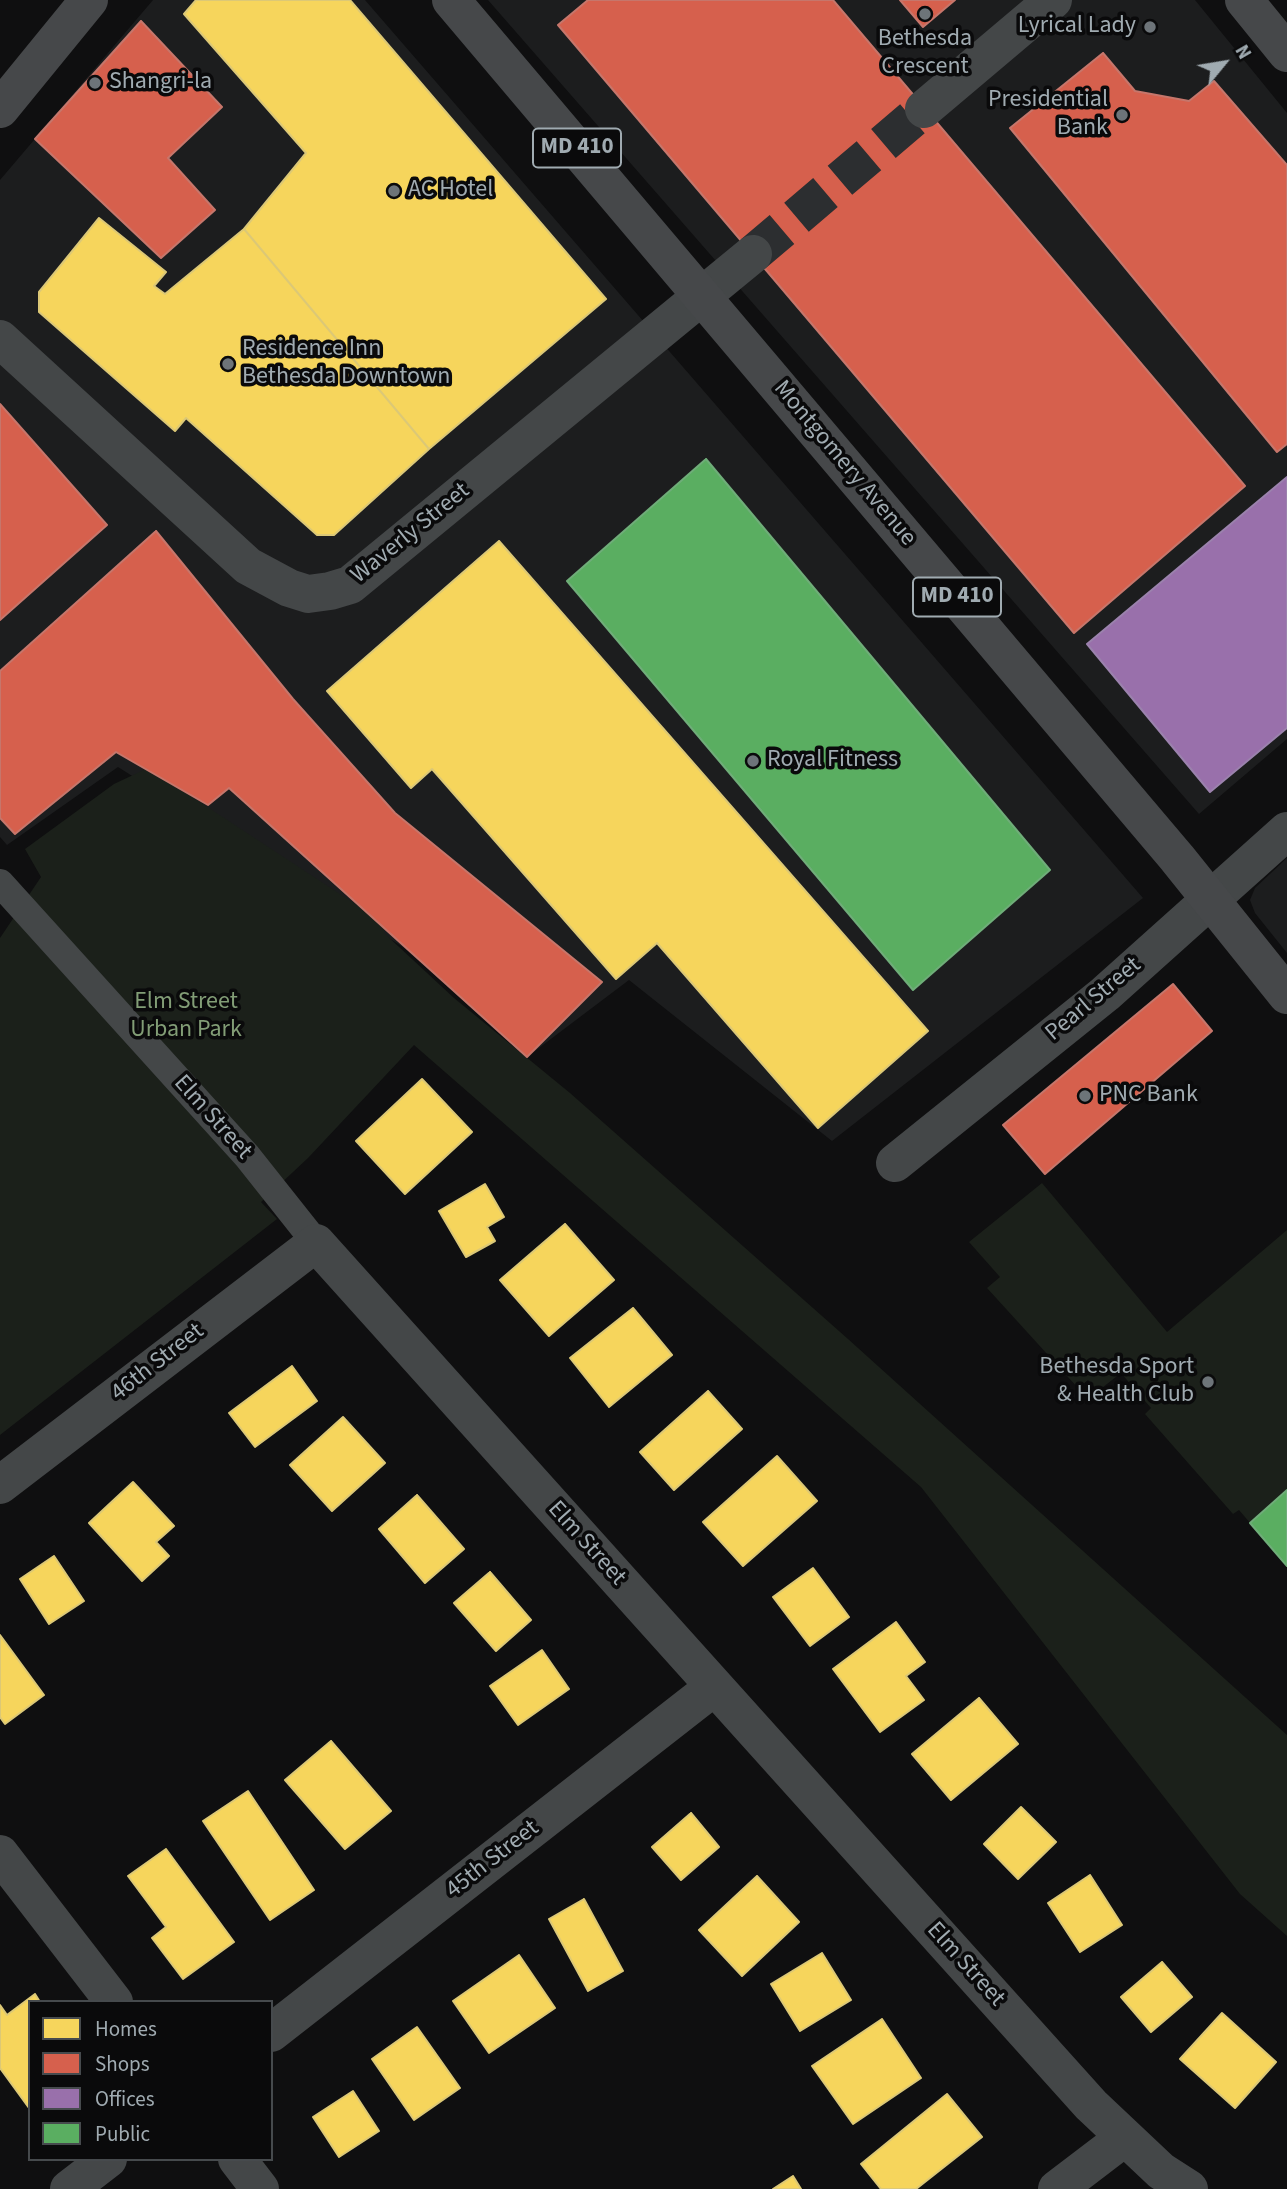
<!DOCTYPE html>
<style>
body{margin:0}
#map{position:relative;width:1287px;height:2189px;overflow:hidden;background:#0f0f10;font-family:"Source Sans 3",sans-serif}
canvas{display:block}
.legend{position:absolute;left:28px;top:2000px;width:245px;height:161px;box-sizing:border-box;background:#0a0a0b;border:2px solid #464a4d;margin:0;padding:9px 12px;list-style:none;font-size:21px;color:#a0abb1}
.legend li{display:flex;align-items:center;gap:14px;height:35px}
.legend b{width:35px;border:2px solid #464a4d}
.north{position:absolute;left:1189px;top:28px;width:70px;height:70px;-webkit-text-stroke:5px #0a0a0b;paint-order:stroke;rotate:60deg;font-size:19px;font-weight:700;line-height:28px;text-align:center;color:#a0abb1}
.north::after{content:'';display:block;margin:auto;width:24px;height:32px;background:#a0abb1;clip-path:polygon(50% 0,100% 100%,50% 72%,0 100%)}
</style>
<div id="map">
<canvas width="1287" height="2189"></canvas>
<ul class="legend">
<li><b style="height:19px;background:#f6d55c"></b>Homes</li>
<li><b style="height:19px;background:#d6604d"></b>Shops</li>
<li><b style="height:19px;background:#9970ab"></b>Offices</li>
<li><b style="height:19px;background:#5aae61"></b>Public</li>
</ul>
<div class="north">N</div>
</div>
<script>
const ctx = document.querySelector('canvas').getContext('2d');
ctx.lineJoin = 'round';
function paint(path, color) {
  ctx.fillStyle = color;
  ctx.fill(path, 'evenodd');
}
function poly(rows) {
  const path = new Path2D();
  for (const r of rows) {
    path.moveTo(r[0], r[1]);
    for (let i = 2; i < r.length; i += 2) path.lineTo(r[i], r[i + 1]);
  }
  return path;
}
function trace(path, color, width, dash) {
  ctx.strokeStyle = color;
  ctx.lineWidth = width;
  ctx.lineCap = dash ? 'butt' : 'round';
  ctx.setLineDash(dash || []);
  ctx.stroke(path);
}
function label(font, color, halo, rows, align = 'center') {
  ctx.font = font + ' "Source Sans 3",sans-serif';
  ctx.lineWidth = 7;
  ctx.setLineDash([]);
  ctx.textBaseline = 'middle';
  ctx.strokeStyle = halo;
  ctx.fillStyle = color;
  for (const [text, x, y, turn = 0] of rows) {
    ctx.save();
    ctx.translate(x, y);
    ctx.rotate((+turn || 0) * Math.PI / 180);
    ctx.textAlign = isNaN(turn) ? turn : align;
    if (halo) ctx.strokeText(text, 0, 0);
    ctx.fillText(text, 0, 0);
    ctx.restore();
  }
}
paint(poly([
 [153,0,365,0,1143,898,832,1141,629,980,527,1057,403,947,118,767,7,845,0,837,0,180],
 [488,0,1195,0,1287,113,1287,739,1199,814],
 [1287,858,1287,953,1255,913,1250,900,1255,888]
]), '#1c1d1e');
paint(poly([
 [148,768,384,923,384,933,454,998,570,1093,848,1339,1287,1735,1287,1936,1240,1894,921,1487,414,1045,308,1158,261,1202,277,1219,0,1435,0,938,41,877,25,849,114,784],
 [1042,1183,1167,1332,1287,1230,1287,1566,1239,1510,1233,1514,1145,1414,1151,1408,1121,1373,1098,1391,1088,1380,1078,1388,987,1288,1000,1277,969,1242]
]), '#1b201a');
const homes = poly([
 [196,0,350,0,606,299,429,449,244,229,306,153,184,14,196,0],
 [99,218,166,272,154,286,165,294,244,229,429,449,334,535,317,535,186,418,175,431,39,312,39,292,99,218],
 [499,541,928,1031,818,1128,657,943,616,979,432,769,411,788,327,691,499,541],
 [422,1079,472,1132,405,1194,356,1141,422,1079],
 [485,1184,504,1217,487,1227,495,1241,466,1257,439,1211,485,1184],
 [565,1224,614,1280,549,1336,500,1280,565,1224],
 [633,1308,672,1355,609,1407,570,1358,633,1308],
 [292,1366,317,1401,255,1447,229,1413,292,1366],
 [708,1391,742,1429,674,1490,640,1452,708,1391],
 [343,1417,385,1463,332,1511,290,1465,343,1417],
 [777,1456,817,1501,743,1566,703,1522,777,1456],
 [133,1482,174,1526,156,1542,169,1556,142,1581,89,1523,133,1482],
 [417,1495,464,1549,425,1583,379,1529,417,1495],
 [54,1556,84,1601,49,1624,20,1579,54,1556],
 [813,1568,849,1617,810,1646,773,1597,813,1568],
 [490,1572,531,1620,496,1651,454,1603,490,1572],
 [896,1622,925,1662,906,1676,924,1700,880,1732,833,1669,896,1622],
 [0,1635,44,1695,5,1724,0,1717,0,1635],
 [542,1650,569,1689,518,1725,490,1686,542,1650],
 [979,1698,1018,1744,951,1800,912,1754,979,1698],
 [331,1741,391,1811,345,1849,285,1780,331,1741],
 [248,1791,314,1890,270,1920,203,1821,248,1791],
 [1021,1807,1056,1842,1018,1879,984,1844,1021,1807],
 [691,1813,719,1847,681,1880,652,1847,691,1813],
 [166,1849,234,1942,183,1979,152,1938,166,1927,128,1876,166,1849],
 [1090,1875,1122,1925,1080,1952,1048,1903,1090,1875],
 [757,1876,799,1922,742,1976,699,1930,757,1876],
 [584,1899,623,1971,588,1991,549,1919,584,1899],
 [822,1953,851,2000,800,2031,771,1984,822,1953],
 [519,1955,555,2008,489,2053,453,2001,519,1955],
 [1162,1962,1192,1997,1151,2032,1121,1997,1162,1962],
 [35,1994,40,2002,30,2002,29,2108,0,2068,0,2005,7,2015,35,1994],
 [1222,2013,1276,2062,1235,2108,1180,2059,1222,2013],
 [882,2019,921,2078,853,2124,812,2066,882,2019],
 [417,2027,460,2088,414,2120,372,2059,417,2027],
 [353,2091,379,2131,339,2157,313,2117,353,2091],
 [947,2094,982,2137,916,2189,881,2189,861,2164,947,2094],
 [793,2176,801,2189,773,2189,793,2176]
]);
paint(homes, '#f6d55c');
trace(homes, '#dcc876', 2);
const shops = poly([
 [588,0,833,0,1245,486,1074,633,558,25,588,0],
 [900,0,955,0,923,27,900,0],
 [141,21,222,107,168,158,215,210,161,258,35,139,141,21],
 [1103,53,1135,91,1189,101,1214,81,1287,165,1287,444,1277,452,1010,128,1103,53],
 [0,404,107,525,0,620,0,404],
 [156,531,293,699,395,813,602,982,527,1057,229,788,208,805,116,752,15,834,0,818,0,671,156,531],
 [1173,984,1212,1031,1045,1174,1003,1125,1173,984]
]);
paint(shops, '#d6604d');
trace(shops, '#c6766b', 2);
const offices = poly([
 [1287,477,1287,728,1210,792,1087,644,1287,477]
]);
paint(offices, '#9970ab');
trace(offices, '#9b82ad', 2);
const public = poly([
 [706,459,1050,870,913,990,567,581,706,459],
 [1287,1490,1287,1566,1250,1523,1287,1490]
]);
paint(public, '#5aae61');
trace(public, '#6fad79', 2);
trace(poly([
 [753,254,924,109]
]), '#2c2e30', 38, [38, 19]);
trace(poly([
 [0,883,247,1156,316,1243]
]), '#444748', 28);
trace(poly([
 [924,109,1053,0],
 [0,339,248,566,289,588,308,594,330,591,350,585,753,254],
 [895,1163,1105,994,1287,831],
 [0,1485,316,1243,1091,2105,1161,2171,1189,2189],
 [0,1854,114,2002],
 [271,2033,714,1687],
 [237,2159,260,2189],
 [69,2189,108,2159],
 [1057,2189,1124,2138]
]), '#444748', 38);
trace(poly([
 [451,0,1177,858,1287,995],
 [1244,0,1287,53],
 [0,109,89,0]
]), '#46484a', 38);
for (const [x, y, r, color] of [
 [925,14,7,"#6d7479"],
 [1150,27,7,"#6d7479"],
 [95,83,7,"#6d7479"],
 [1122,115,7,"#6d7479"],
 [394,191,7,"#6d7479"],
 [228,364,7,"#6d7479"],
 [753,761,7,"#6d7479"],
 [1085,1096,7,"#6d7479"],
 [1208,1382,7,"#6d7479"]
]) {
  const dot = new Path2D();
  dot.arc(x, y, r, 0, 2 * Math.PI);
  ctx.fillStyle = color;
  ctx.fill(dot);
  trace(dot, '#0a0a0b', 2.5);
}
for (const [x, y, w] of [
 [577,148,88],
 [957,597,88]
]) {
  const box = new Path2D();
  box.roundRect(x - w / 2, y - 19.5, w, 39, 5);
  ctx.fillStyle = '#0a0a0b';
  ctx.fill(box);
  trace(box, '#a0abb1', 2);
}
label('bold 23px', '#a0abb1', null, [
 ["MD 410",577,148],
 ["MD 410",957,597]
]);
label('24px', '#a0abb1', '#0a0a0b', [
 ["Lyrical Lady",1136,27,"right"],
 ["Bethesda",925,40,"center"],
 ["Crescent",925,68,"center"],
 ["Shangri-la",109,83],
 ["Presidential",1108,101,"right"],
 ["Bank",1108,129,"right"],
 ["AC Hotel",408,191],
 ["Residence Inn",242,350],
 ["Bethesda Downtown",242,378],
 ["Royal Fitness",767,761],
 ["PNC Bank",1099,1096],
 ["Bethesda Sport",1194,1368,"right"],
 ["& Health Club",1194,1396,"right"]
], 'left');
label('24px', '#a0abb1', '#0a0a0b', [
 ["Montgomery Avenue",844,464,50],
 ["Waverly Street",411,534,-39],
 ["Pearl Street",1094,1000,-40],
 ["Elm Street",212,1118,48],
 ["46th Street",158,1363,-38],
 ["Elm Street",586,1544,48],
 ["45th Street",493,1860,-38],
 ["Elm Street",965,1965,48]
]);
label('24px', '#829d76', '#0a0a0b', [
 ["Elm Street",186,1003],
 ["Urban Park",186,1031]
]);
</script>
